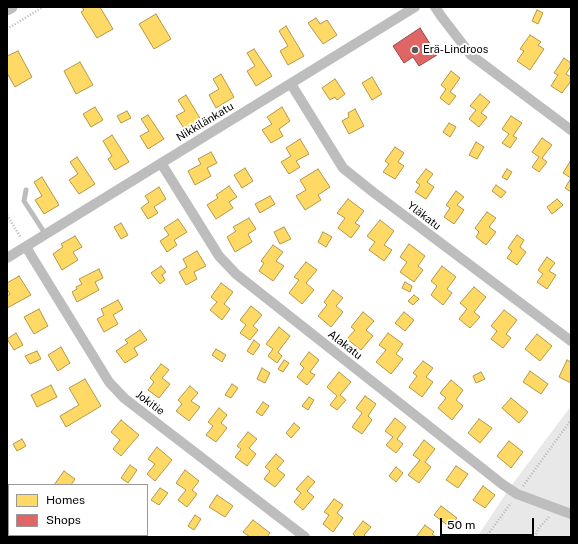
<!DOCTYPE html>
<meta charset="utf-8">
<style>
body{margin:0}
#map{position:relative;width:578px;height:544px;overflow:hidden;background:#fff;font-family:"Public Sans",sans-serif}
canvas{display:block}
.frame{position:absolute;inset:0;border:8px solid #000;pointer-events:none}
.legend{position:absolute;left:8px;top:484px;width:140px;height:52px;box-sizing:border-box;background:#fff;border:1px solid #999;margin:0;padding:5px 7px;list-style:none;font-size:12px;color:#000}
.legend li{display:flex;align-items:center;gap:8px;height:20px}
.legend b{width:20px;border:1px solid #999}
.scale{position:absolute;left:440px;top:518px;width:94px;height:18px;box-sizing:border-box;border:2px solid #000;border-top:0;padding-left:5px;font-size:12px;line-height:14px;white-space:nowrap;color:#000;-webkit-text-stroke:3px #fff;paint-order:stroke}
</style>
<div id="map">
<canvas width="578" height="544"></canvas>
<div class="frame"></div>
<ul class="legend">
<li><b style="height:11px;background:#ffd966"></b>Homes</li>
<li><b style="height:11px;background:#e06666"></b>Shops</li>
</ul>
<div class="scale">50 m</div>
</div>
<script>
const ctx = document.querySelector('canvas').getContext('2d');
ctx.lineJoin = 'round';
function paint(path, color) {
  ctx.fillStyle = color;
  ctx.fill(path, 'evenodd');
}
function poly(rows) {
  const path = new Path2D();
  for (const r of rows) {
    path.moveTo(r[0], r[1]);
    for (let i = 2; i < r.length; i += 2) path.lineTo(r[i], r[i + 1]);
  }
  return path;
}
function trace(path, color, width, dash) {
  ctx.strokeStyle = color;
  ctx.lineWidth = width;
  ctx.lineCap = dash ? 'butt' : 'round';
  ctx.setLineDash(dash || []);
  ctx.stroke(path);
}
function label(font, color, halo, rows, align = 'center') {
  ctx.font = font + ' "Public Sans",sans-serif';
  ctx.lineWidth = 4;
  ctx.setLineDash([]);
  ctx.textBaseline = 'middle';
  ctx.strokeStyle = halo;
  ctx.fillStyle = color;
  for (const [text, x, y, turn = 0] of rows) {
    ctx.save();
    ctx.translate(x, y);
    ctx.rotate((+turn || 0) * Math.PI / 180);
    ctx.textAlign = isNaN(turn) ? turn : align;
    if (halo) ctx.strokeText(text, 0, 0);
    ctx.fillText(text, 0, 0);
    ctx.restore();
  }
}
paint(poly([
 [571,406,571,537,477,537,511,486]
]), '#e8e8e8');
const homes = poly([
 [82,7,100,7,113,29,97,38,81,12,84,10,82,7],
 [537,10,543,13,538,24,532,21,537,10],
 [156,14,171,39,154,49,139,24,156,14],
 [316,18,320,24,327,20,337,35,323,44,308,23,316,18],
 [286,26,304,56,288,65,280,51,288,46,279,31,286,26],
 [530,35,541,42,538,45,544,49,530,70,517,61,524,51,520,49,530,35],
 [254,49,272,76,256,86,247,71,255,66,247,53,254,49],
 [18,51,32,77,15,87,7,73,7,56,18,51],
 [564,58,571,63,571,66,566,74,571,77,571,81,562,93,551,86,558,75,554,73,564,58],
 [80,62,93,85,76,94,64,71,80,62],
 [451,71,460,78,450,92,456,96,449,105,440,98,446,89,441,85,451,71],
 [221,74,234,97,216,108,209,95,219,89,213,79,221,74],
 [372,77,382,94,372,100,362,83,372,77],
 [335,79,345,94,337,100,335,97,330,100,322,88,335,79],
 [480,94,490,102,481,113,487,117,479,127,469,119,476,110,470,106,480,94],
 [186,95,201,120,185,130,176,116,185,111,178,100,186,95],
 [95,107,103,120,91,127,83,114,95,107],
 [282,107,290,121,279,129,283,136,271,143,262,130,272,124,267,117,282,107],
 [355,109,364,126,349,134,342,121,349,117,348,113,355,109],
 [127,111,131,118,121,123,117,116,127,111],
 [148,115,164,139,148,149,140,136,149,131,141,119,148,115],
 [511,116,522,123,513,136,517,138,510,148,502,143,509,134,502,129,511,116],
 [449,123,456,127,450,137,443,132,449,123],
 [112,135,129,162,115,170,108,159,112,156,103,141,112,135],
 [542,138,552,145,542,158,547,162,539,172,532,167,539,157,532,152,542,138],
 [300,139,309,154,296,161,300,167,289,174,281,162,291,156,286,148,300,139],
 [476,142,484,147,477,159,469,155,476,142],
 [395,147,404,153,398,162,404,166,395,179,383,172,389,164,385,161,395,147],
 [211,152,217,163,207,168,211,176,195,185,188,171,201,164,198,159,211,152],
 [77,157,95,184,79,194,69,180,78,174,70,162,77,157],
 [571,160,571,178,563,173,571,160],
 [245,168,253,181,242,188,234,175,245,168],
 [318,169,330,187,318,195,321,200,305,210,296,196,306,190,300,180,318,169],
 [426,169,433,174,427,182,434,187,426,199,415,192,420,185,416,182,426,169],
 [507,169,512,172,507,180,502,177,507,169],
 [42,177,59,205,44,214,35,200,42,196,34,182,42,177],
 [571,178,571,192,565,188,571,178],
 [496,185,506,192,501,198,492,191,496,185],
 [229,186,237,197,229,202,233,208,216,219,207,205,218,198,216,195,229,186],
 [159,187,166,199,154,207,158,213,148,219,141,208,149,202,145,196,159,187],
 [456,191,464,197,457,205,464,210,454,224,444,217,450,208,446,205,456,191],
 [270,196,275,204,260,213,255,204,270,196],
 [348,199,364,211,355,223,360,226,351,238,338,228,345,218,337,213,348,199],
 [557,199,563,205,552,214,547,207,557,199],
 [487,212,496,218,489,227,496,232,486,245,476,237,479,232,475,228,487,212],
 [249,218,256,229,248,234,252,242,235,252,227,237,236,231,233,227,249,218],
 [178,219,187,232,174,240,177,245,167,252,160,241,169,235,164,228,178,219],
 [380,220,394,231,384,245,392,250,384,261,369,250,375,242,367,236,380,220],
 [121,223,128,235,121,239,114,227,121,223],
 [284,227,291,239,280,244,274,232,284,227],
 [323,232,332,237,326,247,318,242,323,232],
 [517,235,524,240,520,247,526,252,517,265,507,258,512,251,508,248,517,235],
 [75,236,82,247,73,252,78,260,62,270,53,254,63,247,61,244,75,236],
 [409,244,425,256,418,266,423,270,414,282,400,272,407,262,400,257,409,244],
 [273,245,283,252,276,261,284,266,273,281,259,271,264,263,261,261,273,245],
 [197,251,206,266,194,272,197,279,186,285,179,272,187,267,183,259,197,251],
 [547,257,555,263,549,271,556,275,547,289,537,282,543,274,538,270,547,257],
 [306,262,317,270,306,283,314,290,302,304,289,293,299,280,294,277,306,262],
 [161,266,166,272,162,275,165,280,160,284,151,273,161,266],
 [442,266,456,277,447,289,452,293,443,305,431,295,437,286,431,281,442,266],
 [99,269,103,278,95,282,99,290,77,302,72,292,77,289,76,287,82,284,79,279,99,269],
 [19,276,31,295,7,308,7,296,10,294,7,289,7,283,19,276],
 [405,282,412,286,410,292,402,288,405,282],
 [221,283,233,292,224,304,230,309,222,320,210,310,217,302,211,297,221,283],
 [474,287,486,297,474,312,480,317,470,328,459,319,467,309,460,303,474,287],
 [333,290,343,298,336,306,343,312,331,327,318,316,327,305,324,302,333,290],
 [414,295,419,299,413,305,408,301,414,295],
 [118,300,123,309,113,315,118,324,104,332,97,319,104,315,101,309,118,300],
 [251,306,262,315,253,326,258,330,250,340,240,333,246,325,240,320,251,306],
 [39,309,48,326,34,334,24,317,39,309],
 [504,310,517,320,506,334,511,338,503,348,491,339,497,331,491,326,504,310],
 [363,312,374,321,366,330,373,336,361,350,347,339,355,330,351,327,363,312],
 [404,312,414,320,405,331,395,323,404,312],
 [279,327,290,336,278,352,282,356,277,363,268,356,273,349,266,344,279,327],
 [140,330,147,340,134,348,138,355,125,363,116,351,128,343,125,340,140,330],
 [16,333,23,345,14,350,7,339,16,333],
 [388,333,403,344,396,354,403,359,391,374,376,362,386,350,379,345,388,333],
 [537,334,552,346,540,361,525,349,537,334],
 [254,340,260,345,253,355,247,351,254,340],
 [61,347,70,363,58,371,48,355,61,347],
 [216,349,226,355,222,362,212,355,216,349],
 [37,351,41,359,30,364,25,356,37,351],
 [309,352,319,360,310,372,315,375,307,385,297,377,304,368,300,364,309,352],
 [284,360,289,363,283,372,278,369,284,360],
 [567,360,571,362,571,383,559,377,567,360],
 [423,361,433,368,426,377,433,382,422,397,409,387,417,376,413,373,423,361],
 [161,364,169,370,162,378,170,384,159,398,148,390,154,382,150,378,161,364],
 [262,368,270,373,265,383,257,379,262,368],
 [530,371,548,384,541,394,523,382,530,371],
 [339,372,351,382,340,395,346,400,337,410,330,405,337,396,327,387,339,372],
 [481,372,485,379,476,383,473,376,481,372],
 [85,379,101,406,66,427,60,416,79,405,69,388,85,379],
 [451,380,463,390,456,400,463,406,452,420,438,408,446,398,440,393,451,380],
 [232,384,238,388,231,398,225,395,232,384],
 [51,385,57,397,37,407,31,395,51,385],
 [190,386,198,393,191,401,200,407,189,421,176,411,182,404,178,400,190,386],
 [365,396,376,404,368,416,372,420,362,434,352,427,362,413,356,408,365,396],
 [309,397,314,400,308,410,302,406,309,397],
 [511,398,528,412,519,423,502,408,511,398],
 [263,402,269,406,262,416,256,412,263,402],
 [219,408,227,415,221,423,227,428,216,442,206,435,213,426,208,422,219,408],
 [395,418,406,427,397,439,403,444,396,453,386,445,393,437,385,431,395,418],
 [479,419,492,428,480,443,468,433,479,419],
 [121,420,139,435,121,456,113,449,120,440,111,432,121,420],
 [294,423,300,428,291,438,286,433,294,423],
 [248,432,257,439,249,448,256,454,247,466,235,457,241,449,237,446,248,432],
 [22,439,26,446,17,451,13,444,22,439],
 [424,440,435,449,425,462,431,467,419,483,408,475,420,460,413,455,424,440],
 [509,441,523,452,511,468,497,456,509,441],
 [157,447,172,460,155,481,147,474,155,464,148,459,157,447],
 [276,454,284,461,277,469,285,475,275,487,264,479,270,471,265,467,276,454],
 [130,465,137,470,128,483,121,478,130,465],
 [456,466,468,474,458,488,446,480,456,466],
 [396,467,403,473,396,482,389,476,396,467],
 [185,470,199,481,192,490,197,494,187,507,178,500,186,490,176,483,185,470],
 [64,471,75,479,71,485,54,485,64,471],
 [308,476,315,482,307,491,314,497,303,510,294,502,301,493,296,489,308,476],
 [483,486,495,495,485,508,473,500,483,486],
 [160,488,168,493,159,505,151,500,160,488],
 [217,495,233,506,225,517,209,507,217,495],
 [334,499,343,505,337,513,343,518,333,532,323,524,329,515,324,512,334,499],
 [441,506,457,518,450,527,434,515,441,506],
 [195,515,201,519,194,530,188,526,195,515],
 [253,520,270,533,267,537,250,537,243,532,253,520],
 [363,521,371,527,364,535,366,537,356,537,353,534,363,521],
 [425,525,434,532,432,534,436,537,416,537,425,525]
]);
paint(homes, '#ffd966');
trace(homes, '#b29847', 1);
const shops = poly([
 [420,28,437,55,419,66,413,57,404,63,393,46,420,28]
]);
paint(shops, '#e06666');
trace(shops, '#9d4747', 1);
trace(poly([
 [7,29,43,7],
 [7,215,21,238],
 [523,486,571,420],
 [486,537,511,503],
 [535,537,538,529,549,517]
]), '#b8b8b8', 2.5, [1, 2]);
trace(poly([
 [26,190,24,201,46,235]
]), '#bdbdbd', 5);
trace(poly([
 [435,7,441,16,471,55,571,130],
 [291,84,343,168,373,192,571,341],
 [161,163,219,256,236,274,502,484,517,494,571,514],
 [26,247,109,382,124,398,305,537],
 [7,258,415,7]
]), '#bdbdbd', 10);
trace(poly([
 [7,9,11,7]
]), '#bdbdbd', 13);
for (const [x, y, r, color] of [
 [415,50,4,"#595959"]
]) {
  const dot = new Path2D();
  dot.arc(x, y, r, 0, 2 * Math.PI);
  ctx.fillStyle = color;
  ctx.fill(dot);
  trace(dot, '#fff', 1.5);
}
label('11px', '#000', '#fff', [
 ["Erä-Lindroos",423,50]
], 'left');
label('11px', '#000', '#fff', [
 ["Nikkilänkatu",205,122,-31],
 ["Yläkatu",424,216,37],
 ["Alakatu",345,345,38],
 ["Jokitie",150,403,37]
]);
</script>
